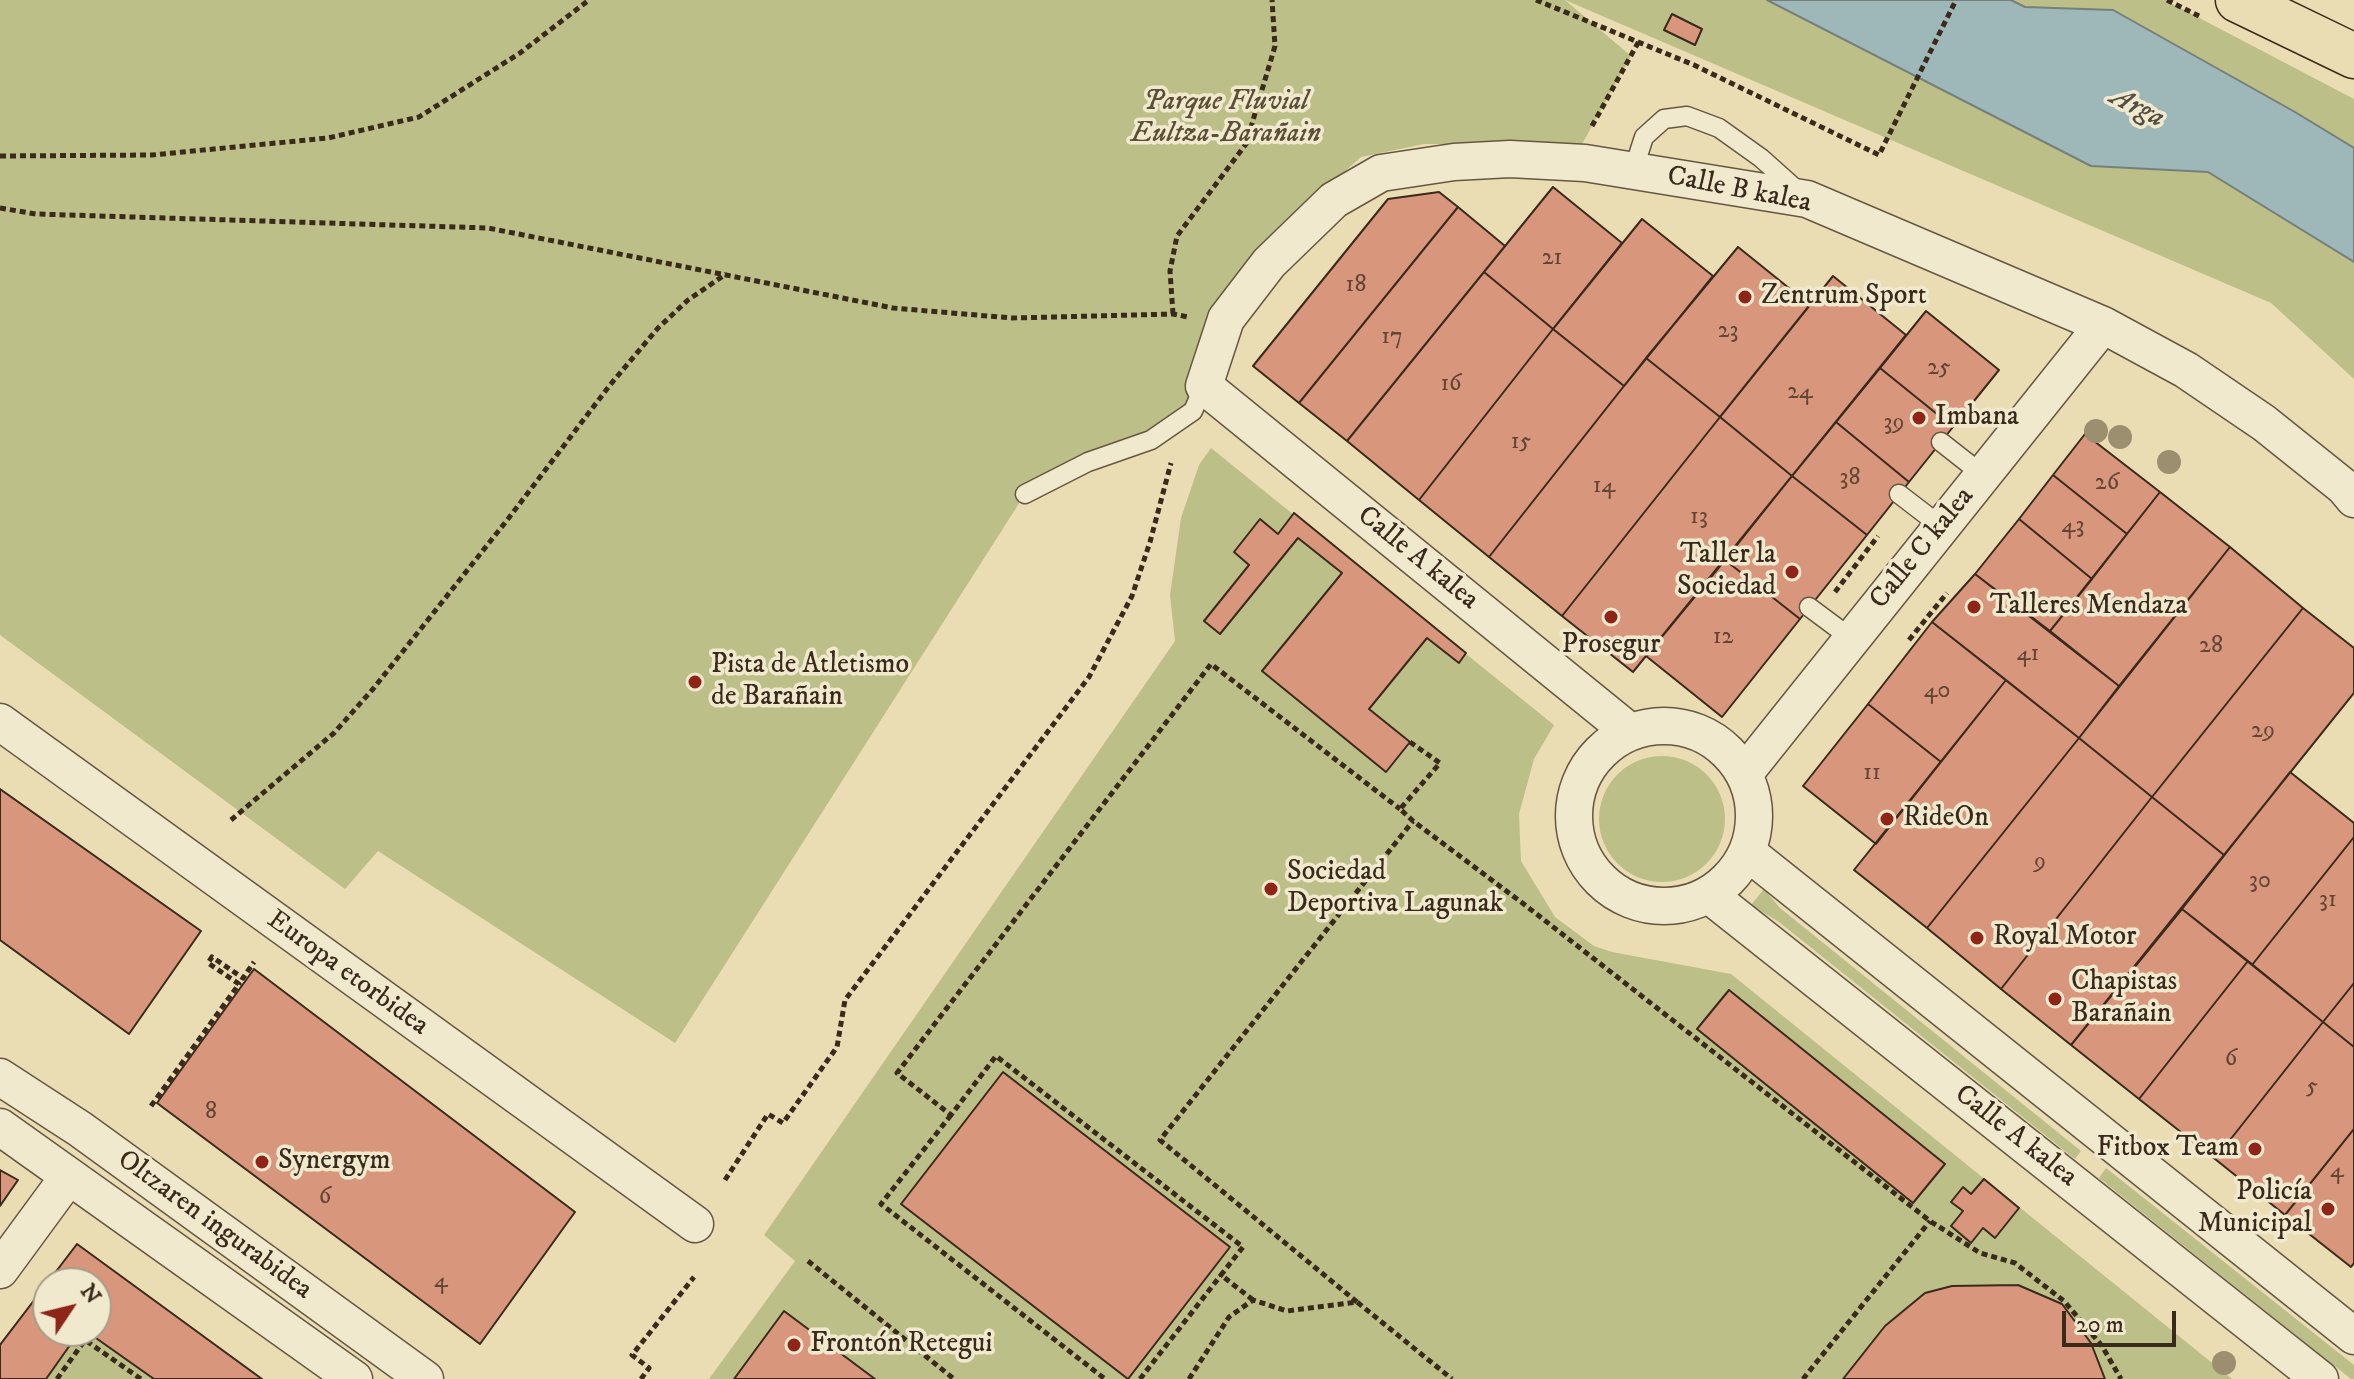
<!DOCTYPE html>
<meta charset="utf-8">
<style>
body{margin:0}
#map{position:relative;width:2354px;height:1379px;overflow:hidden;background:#eaddb3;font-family:"IM FELL DW Pica",serif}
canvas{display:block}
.north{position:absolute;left:32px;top:1267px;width:80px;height:80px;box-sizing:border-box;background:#f1e9ce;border:2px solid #a89d87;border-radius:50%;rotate:55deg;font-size:22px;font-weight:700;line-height:32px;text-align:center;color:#3a2a1c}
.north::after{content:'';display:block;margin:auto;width:28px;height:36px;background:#8f2418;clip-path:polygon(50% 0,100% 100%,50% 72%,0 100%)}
.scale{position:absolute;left:2062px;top:1311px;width:114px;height:36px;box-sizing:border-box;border:4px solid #3a2a1c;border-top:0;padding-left:10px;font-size:24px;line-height:28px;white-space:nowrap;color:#3a2a1c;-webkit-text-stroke:6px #f1e9ce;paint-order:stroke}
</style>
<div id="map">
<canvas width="2354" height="1379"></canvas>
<div class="north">N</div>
<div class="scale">20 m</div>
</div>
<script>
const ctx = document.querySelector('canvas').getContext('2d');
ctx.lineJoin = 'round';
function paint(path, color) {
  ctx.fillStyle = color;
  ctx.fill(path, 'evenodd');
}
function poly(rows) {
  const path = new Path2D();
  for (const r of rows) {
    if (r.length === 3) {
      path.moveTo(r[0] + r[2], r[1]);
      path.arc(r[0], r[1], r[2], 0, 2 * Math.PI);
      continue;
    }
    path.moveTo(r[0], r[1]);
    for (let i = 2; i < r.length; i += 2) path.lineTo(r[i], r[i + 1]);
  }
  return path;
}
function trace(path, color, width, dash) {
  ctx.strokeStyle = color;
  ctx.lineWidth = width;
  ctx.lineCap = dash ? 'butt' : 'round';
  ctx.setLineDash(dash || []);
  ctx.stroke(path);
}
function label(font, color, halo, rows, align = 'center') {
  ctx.font = font + ' "IM FELL DW Pica",serif';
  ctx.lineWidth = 7;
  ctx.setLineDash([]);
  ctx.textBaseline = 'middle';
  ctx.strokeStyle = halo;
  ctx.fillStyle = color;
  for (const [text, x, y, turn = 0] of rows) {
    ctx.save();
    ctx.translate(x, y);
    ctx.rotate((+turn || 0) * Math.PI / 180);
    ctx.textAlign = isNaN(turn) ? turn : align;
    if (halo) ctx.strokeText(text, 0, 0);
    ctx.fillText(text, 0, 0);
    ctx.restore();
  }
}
paint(poly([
 [0,0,1767,0,2091,166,2208,172,2354,262,2354,379,2271,303,1565,0,1631,56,1582,144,1424,144,1361,157,1262,245,1204,386,1151,440,1025,494,675,1043,378,851,345,889,0,635],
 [2011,0,2165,0,2354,99,2354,148,2295,112,2113,10,2025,7],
 [1211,448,1554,725,1534,759,1519,814,1521,861,1555,917,1594,946,1612,952,1731,974,2232,1379,709,1379,795,1261,764,1235,1175,641,1170,595,1181,518,1199,465],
 [1662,819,63],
 [1764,889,1780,908,2081,1151,2075,1159,1779,922,1751,905],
 [2106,1168,2354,1365,2354,1379,2351,1379,2099,1178],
 [80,1331,86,1331,154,1379,46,1379]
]), '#bdbf88');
const water = poly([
 [1767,0,2011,0,2025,7,2113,10,2295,112,2354,148,2354,262,2208,172,2091,166,1767,0]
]);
paint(water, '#9eb8b9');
trace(water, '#767f7a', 2);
const building = poly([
 [1672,14,1702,29,1695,45,1664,30,1672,14],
 [1553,187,1622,243,1553,329,1484,272,1553,187],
 [1439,192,1458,207,1299,403,1253,366,1388,199,1439,192],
 [1458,207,1505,246,1347,441,1299,403,1458,207],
 [1642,219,1713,276,1624,386,1553,329,1642,219],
 [1738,247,1810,305,1720,417,1646,358,1738,247],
 [1484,272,1553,329,1419,500,1347,441,1484,272],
 [1833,276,1906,335,1792,476,1720,417,1833,276],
 [1926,311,1999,370,1953,427,1880,368,1926,311],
 [1553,329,1624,386,1489,557,1419,500,1553,329],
 [1646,358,1720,417,1562,616,1489,557,1646,358],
 [1880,368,1953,427,1909,482,1836,422,1880,368],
 [1720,417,1792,476,1633,672,1562,616,1720,417],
 [1836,422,1909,482,1867,535,1792,476,1836,422],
 [2085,434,2160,492,2127,534,2053,475,2085,434],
 [2053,475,2127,534,2092,579,2019,519,2053,475],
 [1792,476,1867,535,1800,619,1725,560,1792,476],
 [2160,492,2230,547,2119,686,2050,631,2160,492],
 [1294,513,1466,653,1459,663,1427,638,1369,709,1410,742,1386,772,1262,671,1342,573,1298,538,1220,634,1204,621,1249,565,1234,552,1260,519,1278,534,1294,513],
 [2019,519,2092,579,2050,631,1975,574,2019,519],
 [2230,547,2303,608,2152,797,2079,738,2230,547],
 [1725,560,1800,619,1722,717,1646,656,1725,560],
 [1975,574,2119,686,2079,738,1932,622,1975,574],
 [2303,608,2354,648,2354,693,2224,855,2152,797,2303,608],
 [1932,622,2006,680,1941,762,1868,704,1932,622],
 [2006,680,2079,738,1927,928,1854,870,2006,680],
 [1868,704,1941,762,1876,844,1803,786,1868,704],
 [2079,738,2152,797,2001,989,1927,928,2079,738],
 [2290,772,2354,823,2354,837,2252,965,2182,909,2290,772],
 [0,789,201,931,129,1034,0,940,0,789],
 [2152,797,2224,855,2071,1045,2001,989,2152,797],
 [2354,837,2354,983,2323,1022,2252,965,2354,837],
 [2182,909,2248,961,2139,1099,2071,1045,2182,909],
 [2248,961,2323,1022,2215,1159,2139,1099,2248,961],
 [254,969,575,1212,480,1344,157,1103,254,969],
 [2354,983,2354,1047,2323,1022,2354,983],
 [1729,990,1945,1164,1913,1203,1697,1029,1729,990],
 [2323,1022,2354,1047,2354,1129,2285,1215,2215,1159,2323,1022],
 [1003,1072,1230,1247,1128,1379,901,1204,1003,1072],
 [2354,1129,2354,1263,2351,1267,2285,1215,2354,1129],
 [0,1170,18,1180,0,1206,0,1170],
 [1984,1179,2019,1208,1995,1238,1983,1228,1971,1243,1951,1226,1963,1211,1951,1202,1963,1187,1971,1194,1984,1179],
 [77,1244,262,1379,154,1379,86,1331,96,1331,96,1283,48,1283,48,1331,80,1331,46,1379,0,1379,0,1345,77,1244],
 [2018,1285,2062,1304,2091,1343,2105,1379,1843,1379,1885,1326,1925,1293,1952,1286,2018,1285],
 [784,1311,875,1379,734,1379,784,1311]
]);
paint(building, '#d8967c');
trace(building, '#3a2a1c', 2);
const service = poly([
 [1633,171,1644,137,1664,119,1687,116,1719,128,1761,158,1799,192],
 [1941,442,1983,475],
 [1025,494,1088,462,1151,440,1193,411,1204,386],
 [1899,494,1942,527],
 [1809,607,1852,639]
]);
const minor = poly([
 [0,722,695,1224],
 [1664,816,90],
 [1630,732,1204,386,1226,319,1269,263,1334,200,1381,173,1454,162,1510,159,1585,163,1807,199,2103,325,2186,370,2264,423,2344,487,2354,499],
 [1744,774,2103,325],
 [1747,852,2354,1336],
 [1709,895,2320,1379],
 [0,1077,80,1129,425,1379],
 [0,1127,354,1379],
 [0,1270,69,1176]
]);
const trunk = poly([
 [2238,0,2354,56]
]);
trace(service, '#665742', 21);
trace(minor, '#665742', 39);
trace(trunk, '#3a2a1c', 47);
trace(poly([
 [1536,0,1694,65,1879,155,1956,0],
 [2167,0,2199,16],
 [1592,126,1639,41],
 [0,156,152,155,328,138,419,117,520,53,589,0],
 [0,208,36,214,488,228,893,308,1012,318,1173,314,1188,317],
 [1173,314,1170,271,1177,236,1246,144,1275,46,1272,0],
 [1835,592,1878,536],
 [1909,640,1947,593],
 [1410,742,1440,763,1400,809,1413,821,1525,905,1930,1221,1980,1253,2015,1263,2064,1301,2102,1346,2121,1379],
 [231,820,334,733,373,689,508,519,610,385,658,328,688,300,726,274],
 [151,1106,239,984,208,963,212,957,243,978,254,962],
 [951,1115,881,1204,1105,1379],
 [725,1180,768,1114,783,1123,837,1047,845,1000,1089,677,1132,596,1150,542,1171,463],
 [808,1261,954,1379],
 [1253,1300,1221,1275,1243,1247,996,1056,951,1115,897,1073,1211,664,1400,809],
 [1357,1302,1160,1140,1413,821],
 [57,1379,85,1340,141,1379],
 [641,1379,649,1368,632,1355,694,1277],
 [1140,1379,1221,1275],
 [1189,1379,1229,1317,1253,1300,1287,1311,1357,1302,1452,1379],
 [1803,1379,1930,1221]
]), '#3a2a1c', 5, [6, 4]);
trace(service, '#f1e9ce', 18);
trace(minor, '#f1e9ce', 36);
trace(trunk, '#eaddb3', 44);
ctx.fillStyle = '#9b8f6f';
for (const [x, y] of [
 [2096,431],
 [2120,437],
 [2169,462],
 [2224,1363]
]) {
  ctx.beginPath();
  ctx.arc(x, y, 12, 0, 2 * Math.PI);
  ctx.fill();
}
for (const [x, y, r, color] of [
 [1745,297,8,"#8f2418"],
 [1919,418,8,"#8f2418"],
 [1792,572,8,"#8f2418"],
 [1974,607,8,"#8f2418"],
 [1611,617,8,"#8f2418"],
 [695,682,8,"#8f2418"],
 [1887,819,8,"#8f2418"],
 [1271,889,8,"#8f2418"],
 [1977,938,8,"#8f2418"],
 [2055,999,8,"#8f2418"],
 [2255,1149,8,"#8f2418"],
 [262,1162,8,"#8f2418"],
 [2328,1209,8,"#8f2418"],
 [794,1345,8,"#8f2418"]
]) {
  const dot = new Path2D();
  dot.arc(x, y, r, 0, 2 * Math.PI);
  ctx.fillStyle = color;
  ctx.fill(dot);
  trace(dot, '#f1e9ce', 3);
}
label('24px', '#624534', null, [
 ["21",1552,259],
 ["18",1356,286],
 ["23",1728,332],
 ["17",1392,338],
 ["25",1939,369],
 ["16",1451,385],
 ["24",1800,393],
 ["39",1894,424],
 ["15",1521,443],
 ["38",1850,479],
 ["26",2107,484],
 ["14",1604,487],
 ["13",1699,518],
 ["43",2073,527],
 ["12",1723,638],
 ["28",2211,647],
 ["41",2028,655],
 ["40",1937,692],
 ["29",2263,732],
 ["11",1872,774],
 ["9",2040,863],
 ["30",2260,882],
 ["31",2328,901],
 ["6",2231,1060],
 ["5",2312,1088],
 ["8",211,1113],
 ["4",2337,1172],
 ["6",325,1198],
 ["4",441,1282]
]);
label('italic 28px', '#5b4f37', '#f1e9ce', [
 ["Parque Fluvial",1226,103],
 ["Eultza-Barañain",1226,135]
]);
label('28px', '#3a2a1c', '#f1e9ce', [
 ["Calle B kalea",1739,191,11],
 ["Calle C kalea",1923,549,-51],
 ["Calle A kalea",1417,559,39],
 ["Europa etorbidea",347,974,36],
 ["Calle A kalea",2015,1137,38],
 ["Oltzaren ingurabidea",214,1226,36]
]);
label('28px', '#3a2a1c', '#f1e9ce', [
 ["Zentrum Sport",1761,297],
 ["Imbana",1935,418],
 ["Taller la",1776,556,"right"],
 ["Sociedad",1776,588,"right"],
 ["Talleres Mendaza",1990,607],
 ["Prosegur",1611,646,"center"],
 ["Pista de Atletismo",711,666],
 ["de Barañain",711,698],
 ["RideOn",1903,819],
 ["Sociedad",1287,873],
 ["Deportiva Lagunak",1287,905],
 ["Royal Motor",1993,938],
 ["Chapistas",2071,983],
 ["Barañain",2071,1015],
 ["Fitbox Team",2239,1149,"right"],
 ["Synergym",278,1162],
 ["Policía",2312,1193,"right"],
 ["Municipal",2312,1225,"right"],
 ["Frontón Retegui",810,1345]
], 'left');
label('italic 30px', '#534e43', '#f1e9ce', [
 ["Arga",2137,109,27]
]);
</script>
